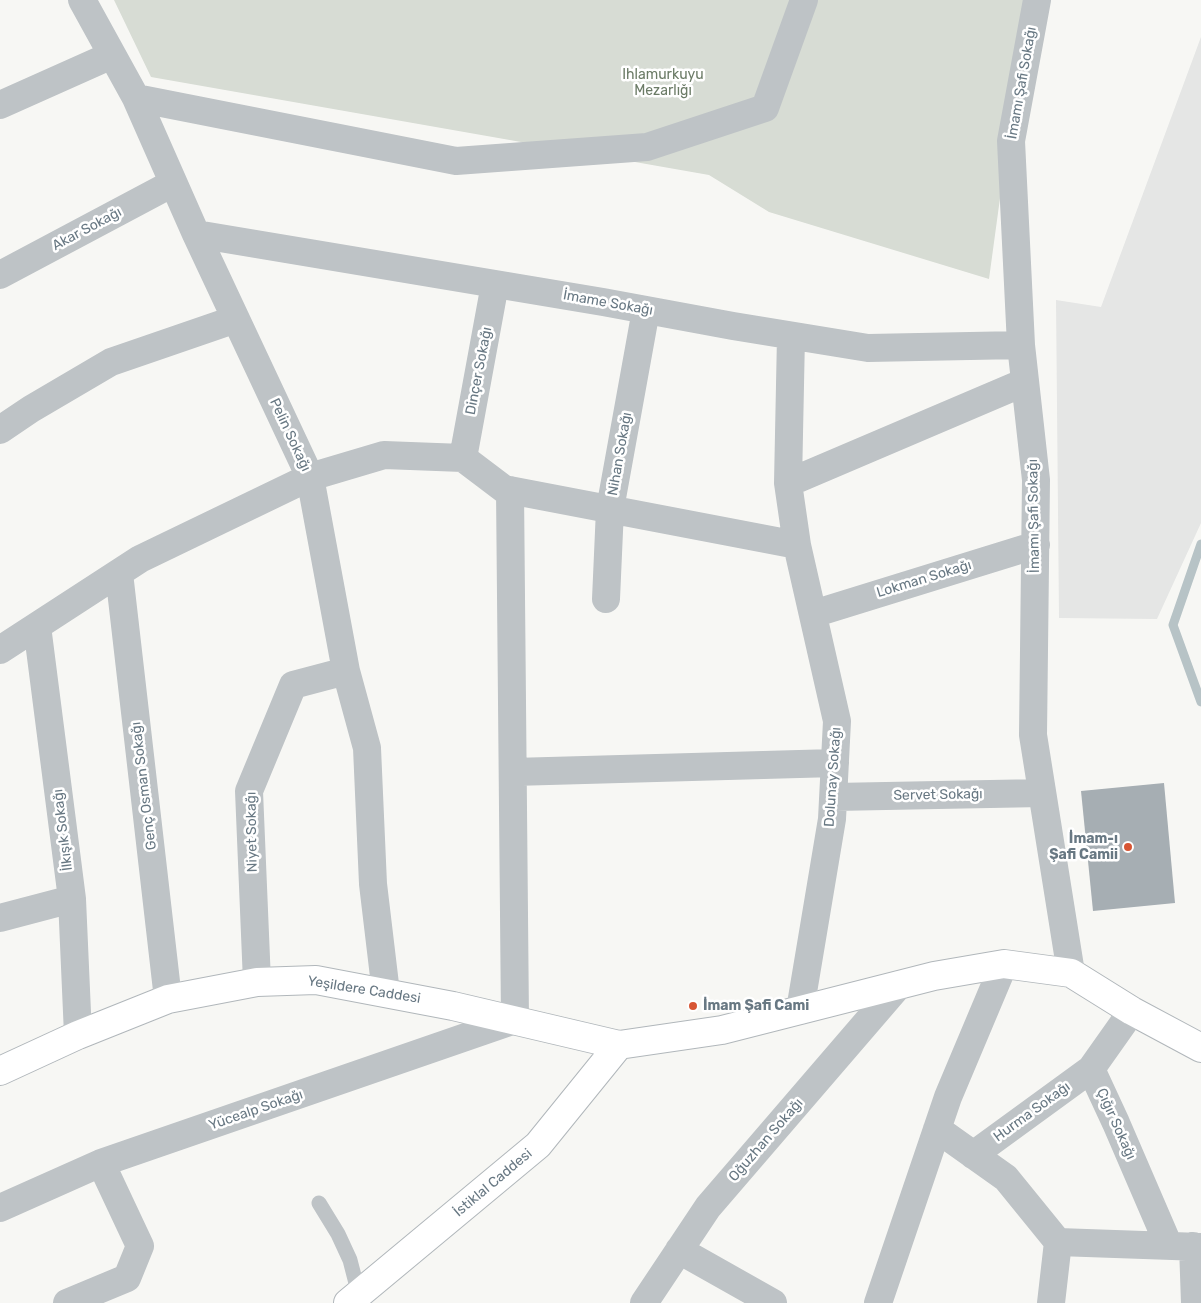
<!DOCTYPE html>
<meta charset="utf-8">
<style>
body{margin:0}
canvas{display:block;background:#f7f7f4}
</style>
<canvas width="1201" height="1303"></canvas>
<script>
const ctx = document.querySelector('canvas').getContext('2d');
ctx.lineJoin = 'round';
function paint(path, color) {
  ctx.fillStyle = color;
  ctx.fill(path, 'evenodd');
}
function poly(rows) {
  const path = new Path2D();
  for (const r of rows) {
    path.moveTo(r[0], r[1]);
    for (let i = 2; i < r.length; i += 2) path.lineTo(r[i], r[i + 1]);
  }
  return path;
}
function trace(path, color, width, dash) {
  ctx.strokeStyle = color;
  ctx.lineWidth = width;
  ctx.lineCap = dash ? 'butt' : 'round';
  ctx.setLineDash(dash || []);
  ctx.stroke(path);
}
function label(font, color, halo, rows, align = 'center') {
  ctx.font = font + ' Rubik,sans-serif';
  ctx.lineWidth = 5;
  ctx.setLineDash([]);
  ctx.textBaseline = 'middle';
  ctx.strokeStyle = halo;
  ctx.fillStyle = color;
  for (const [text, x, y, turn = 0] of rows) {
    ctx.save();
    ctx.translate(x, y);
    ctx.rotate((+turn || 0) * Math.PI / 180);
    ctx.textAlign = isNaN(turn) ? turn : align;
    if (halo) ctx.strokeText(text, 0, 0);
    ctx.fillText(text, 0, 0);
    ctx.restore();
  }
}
paint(poly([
 [1201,37,1201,523,1157,619,1059,618,1056,300,1101,307]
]), '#e5e6e5');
paint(poly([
 [114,0,1027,0,989,279,769,212,709,175,151,77]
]), '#d7dcd4');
trace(poly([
 [1201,544,1173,625,1201,702]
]), '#b7c3c6', 9);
paint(poly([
 [1164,783,1175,903,1093,911,1081,791]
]), '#a6aeb3');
const secondary = poly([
 [0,1071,78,1035,168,999,257,982,316,980,453,1006,619,1045,722,1030,934,976,1004,964,1071,973,1132,1011,1201,1048],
 [348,1303,538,1145,619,1045]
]);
trace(secondary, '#b1b7bb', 30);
trace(poly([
 [319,1203,338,1234,350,1260,359,1295]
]), '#bec3c6', 15);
trace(poly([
 [1037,0,1011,141,1021,345,1036,480,1033,735,1071,973],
 [136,98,456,161,647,147,765,108,804,0],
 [0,105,112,55],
 [196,234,603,302,733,326,868,348,1021,345],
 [0,275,173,183],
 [0,430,31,409,111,362,236,319],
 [463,458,495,284],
 [788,483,791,336],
 [797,545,837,721,832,819,800,1010],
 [119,573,168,999],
 [606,599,610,509,646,310],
 [813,614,1036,545],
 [37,626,72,899,78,1035],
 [0,650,140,559,310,477,196,234,136,98,82,0],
 [513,772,835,763],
 [834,797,1042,793],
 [0,918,72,899],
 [257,982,249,791,293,685,346,671],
 [386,993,373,884,367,748,346,671,310,477,384,455,463,458,504,489,797,545,788,483,1025,382],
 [1132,1011,1091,1069,1116,1123,1169,1246],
 [937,1129,1006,1178,1058,1242],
 [973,1155,1091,1069],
 [0,1208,101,1163,515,1020,510,490],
 [1193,1246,1195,1303],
 [679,1250,773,1303],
 [67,1303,127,1278,140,1246,101,1163],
 [644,1303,708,1207,899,985],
 [878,1303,948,1097,1004,964],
 [1051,1303,1058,1242,1201,1247]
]), '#bec3c6', 28);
trace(secondary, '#fff', 28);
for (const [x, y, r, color] of [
 [1128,847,5,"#d75534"],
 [693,1006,5,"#d75534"]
]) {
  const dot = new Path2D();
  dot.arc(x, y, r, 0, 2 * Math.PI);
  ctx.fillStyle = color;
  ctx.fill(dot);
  trace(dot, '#fff', 2);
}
label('14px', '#6b7b66', '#fff', [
 ["Ihlamurkuyu",663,75],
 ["Mezarlığı",663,91]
]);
label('14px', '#687883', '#fff', [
 ["İmamı Şafi Sokağı",1022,83,-80],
 ["Akar Sokağı",87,229,-28],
 ["İmame Sokağı",608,303,10],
 ["Dinçer Sokağı",479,371,-79],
 ["Pelin Sokağı",290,435,65],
 ["Nihan Sokağı",620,454,-80],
 ["İmamı Şafi Sokağı",1034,516,-91],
 ["Lokman Sokağı",924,579,-17],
 ["Dolunay Sokağı",833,777,-86],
 ["Genç Osman Sokağı",144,786,-97],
 ["Servet Sokağı",938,795,-1],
 ["İlkışık Sokağı",63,830,-97],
 ["Niyet Sokağı",252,832,-91],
 ["Yeşildere Caddesi",364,990,9],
 ["Yücealp Sokağı",256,1110,-19],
 ["Hurma Sokağı",1032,1112,-36],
 ["Çığır Sokağı",1116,1124,66],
 ["Oğuzhan Sokağı",766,1140,-49],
 ["İstiklal Caddesi",493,1183,-40]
]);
label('bold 14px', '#687883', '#fff', [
 ["İmam-ı",1118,839],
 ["Şafi Camii",1118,855],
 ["İmam Şafi Cami",703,1006,"left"]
], 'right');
</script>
